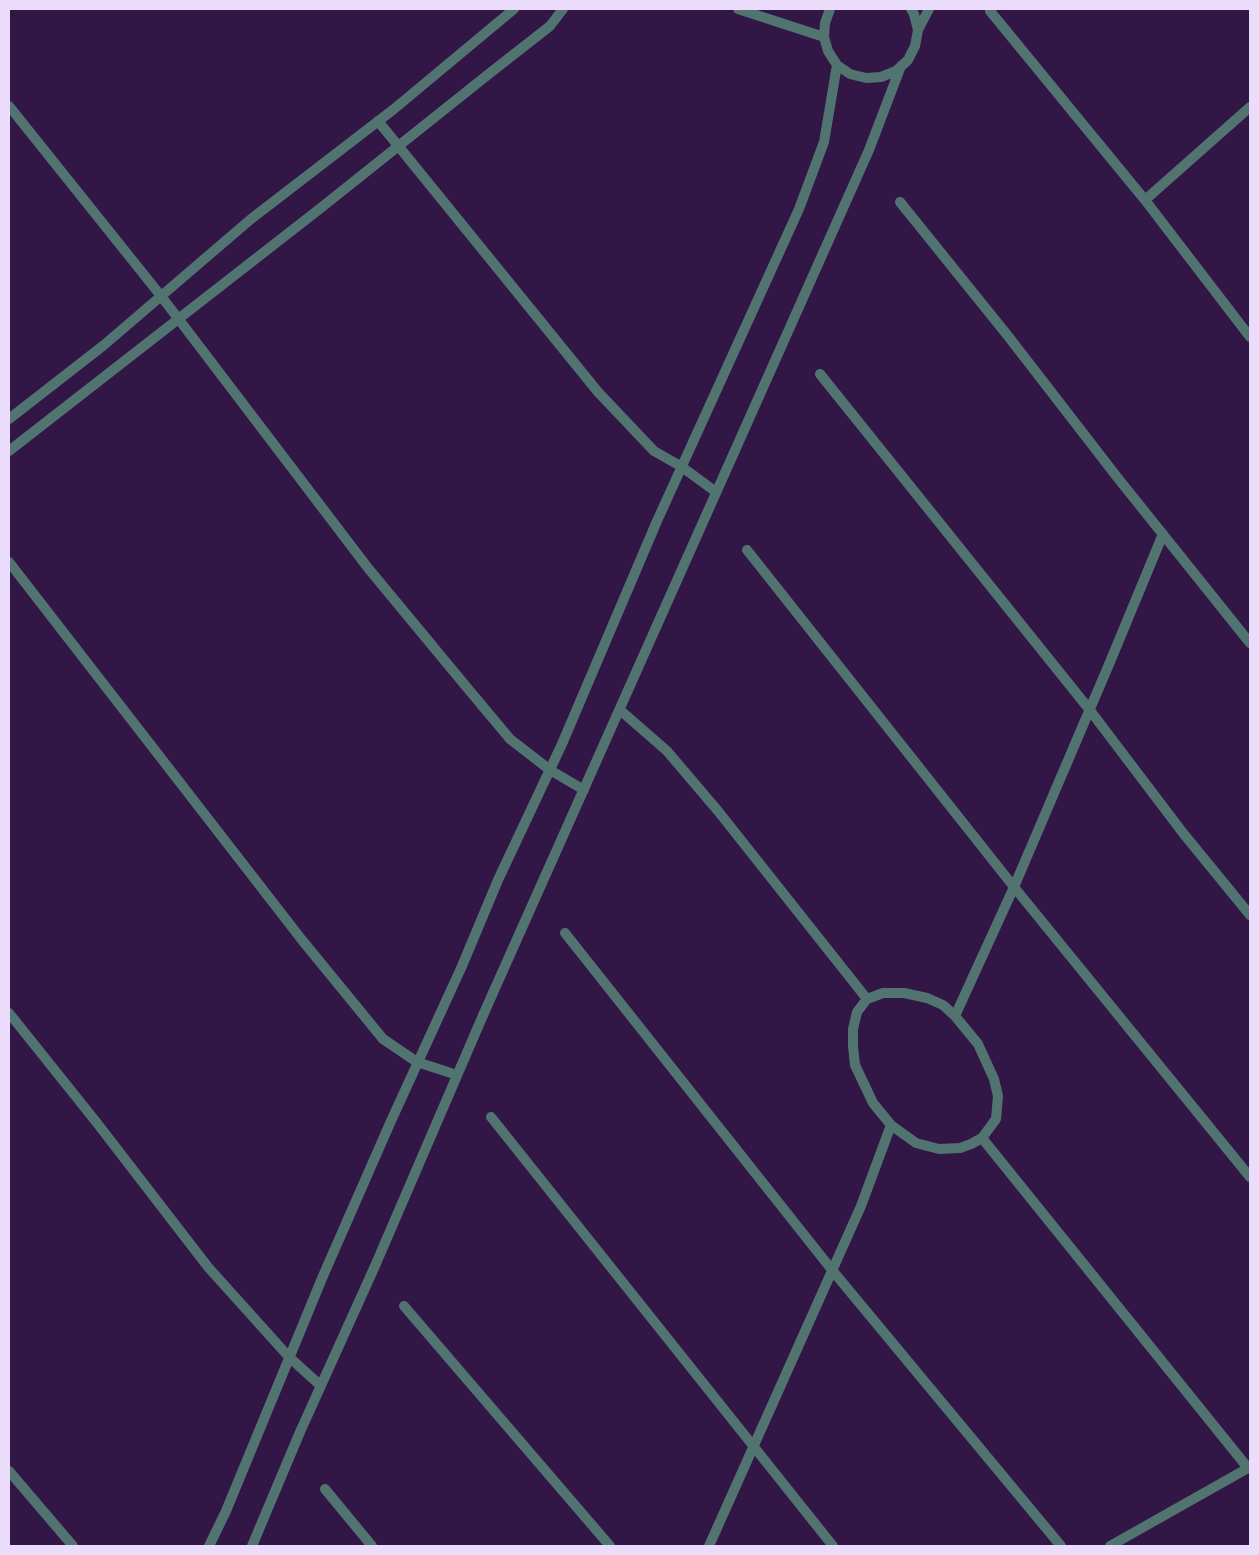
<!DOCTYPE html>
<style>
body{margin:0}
#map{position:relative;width:1259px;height:1555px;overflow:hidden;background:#321646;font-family:"Public Sans",sans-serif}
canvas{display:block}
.frame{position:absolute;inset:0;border:10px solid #ecdcfb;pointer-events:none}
</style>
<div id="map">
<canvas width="1259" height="1555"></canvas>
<div class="frame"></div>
</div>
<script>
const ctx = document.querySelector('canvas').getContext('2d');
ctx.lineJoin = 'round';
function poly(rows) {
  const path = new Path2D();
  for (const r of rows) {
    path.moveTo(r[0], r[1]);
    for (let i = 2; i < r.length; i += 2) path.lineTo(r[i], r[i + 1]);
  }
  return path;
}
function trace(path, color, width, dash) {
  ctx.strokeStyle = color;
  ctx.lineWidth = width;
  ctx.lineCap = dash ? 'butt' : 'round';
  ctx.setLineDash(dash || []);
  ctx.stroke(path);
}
trace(poly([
 [738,9,824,37],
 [830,9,825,23,824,37,828,51,837,65,850,74,866,78,881,77,896,71,908,60,915,46,918,30,929,9],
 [911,9,914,14,918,30],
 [990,11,1145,200,1250,337],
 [9,106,161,296,368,568,469,690,510,739,550,770,584,790],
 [378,121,598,392,654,451,682,467,716,492],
 [1145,200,1250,107],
 [900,202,1008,336,1117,477,1250,643],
 [820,374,1089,709,1183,833,1250,915],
 [9,419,104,345,251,219,394,109,514,9],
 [9,451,322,207,490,73,550,26,563,9],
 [747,550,1014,887,1250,1177],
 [9,562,302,940,383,1039,417,1062,457,1075],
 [620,710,667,751,718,811,867,999],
 [565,933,832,1270,1061,1546],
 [883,993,904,993,927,998,943,1005,955,1016,978,1044,994,1079,998,1096,996,1119,982,1138,971,1144,960,1148,939,1149,916,1143,891,1125,873,1103,855,1065,853,1046,853,1029,857,1012,867,999,883,993],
 [9,1013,97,1123,208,1267,289,1357,321,1386],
 [955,1016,1014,887,1110,662,1163,534],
 [491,1117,833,1546],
 [982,1138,1248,1468],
 [404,1306,610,1546],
 [9,1471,73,1546],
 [325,1489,372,1546],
 [209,1546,226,1511,323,1276,391,1121,462,966,498,880,562,744,657,521,799,209,824,142,837,65],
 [252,1546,300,1432,375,1266,484,1013,869,150,901,66],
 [709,1546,861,1206,891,1125],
 [1110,1546,1250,1467]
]), '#527471', 10);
</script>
